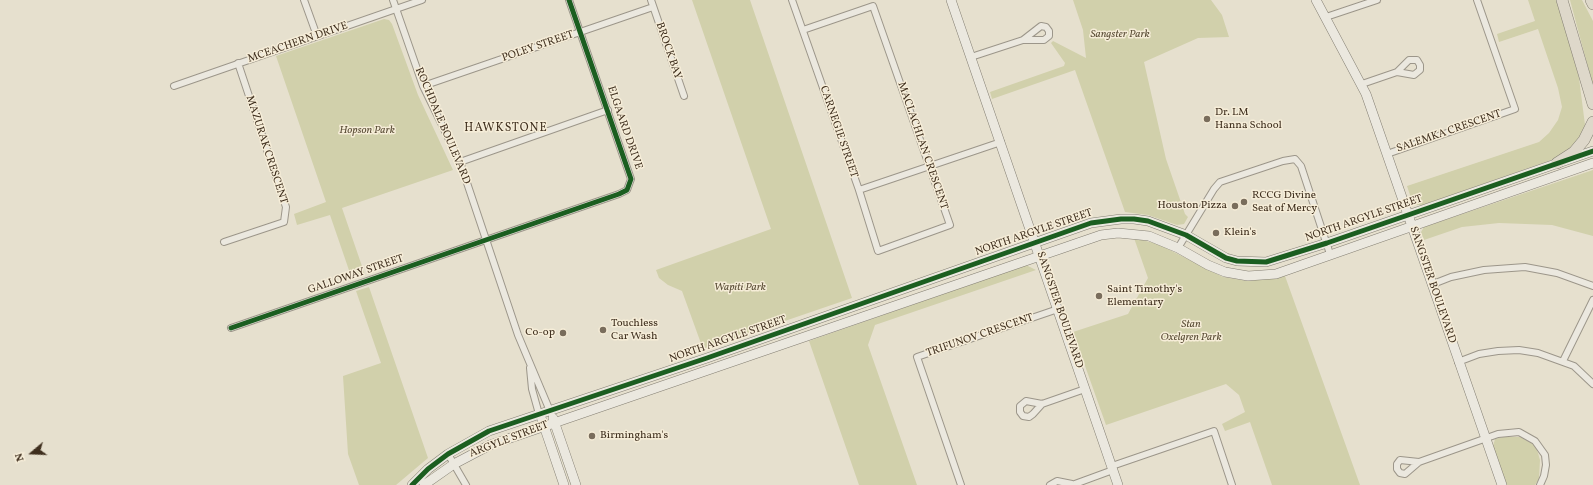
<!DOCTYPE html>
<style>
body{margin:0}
#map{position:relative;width:1593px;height:485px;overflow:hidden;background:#e6e0ce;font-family:Vollkorn,serif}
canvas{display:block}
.north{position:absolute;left:12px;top:433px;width:40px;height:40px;-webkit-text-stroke:3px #f6edd8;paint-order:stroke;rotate:251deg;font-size:11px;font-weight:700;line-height:16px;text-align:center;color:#3f2f1e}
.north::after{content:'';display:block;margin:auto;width:14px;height:18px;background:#3f2f1e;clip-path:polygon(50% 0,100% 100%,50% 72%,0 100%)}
</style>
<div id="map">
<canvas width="1593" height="485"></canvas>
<div class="north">N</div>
</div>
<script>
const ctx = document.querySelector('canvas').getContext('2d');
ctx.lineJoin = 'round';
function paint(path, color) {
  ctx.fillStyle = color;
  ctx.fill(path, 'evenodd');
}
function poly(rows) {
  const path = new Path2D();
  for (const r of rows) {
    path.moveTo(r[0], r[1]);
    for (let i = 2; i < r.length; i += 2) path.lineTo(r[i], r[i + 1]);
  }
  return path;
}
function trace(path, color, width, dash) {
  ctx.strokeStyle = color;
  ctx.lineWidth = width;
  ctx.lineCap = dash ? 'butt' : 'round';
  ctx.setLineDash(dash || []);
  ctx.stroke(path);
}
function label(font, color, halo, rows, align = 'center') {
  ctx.font = font + ' Vollkorn,serif';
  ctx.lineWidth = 3;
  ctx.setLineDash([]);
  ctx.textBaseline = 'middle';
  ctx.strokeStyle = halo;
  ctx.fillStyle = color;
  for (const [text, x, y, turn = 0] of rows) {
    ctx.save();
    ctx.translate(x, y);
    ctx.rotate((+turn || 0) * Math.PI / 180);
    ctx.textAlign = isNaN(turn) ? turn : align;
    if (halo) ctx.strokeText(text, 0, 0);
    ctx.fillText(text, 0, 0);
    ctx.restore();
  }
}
paint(poly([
 [692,0,750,0,852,298,703,349,682,291,668,285,659,278,656,270,771,229],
 [1073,0,1211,0,1222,15,1229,37,1198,38,1144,62,1166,159,1185,214,1188,217,1184,224,1177,225,1148,215,1125,212,1075,70,992,99,990,92,1064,66,1065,63,1051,43,1053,41,1086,58,1083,30],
 [1528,0,1559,0,1579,78,1585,125,1580,141,1568,153,1554,159,1423,205,1416,205,1412,201,1407,186,1539,142,1549,133,1558,120,1562,107,1558,88,1538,29,1499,42,1497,34,1535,21],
 [1570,0,1582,0,1593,21,1593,86],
 [384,19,389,20,392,24,418,95,453,170,342,208,365,275,352,279,330,215,297,225,294,214,326,202,276,56],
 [1593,170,1593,236,1552,225,1499,223,1462,227,1424,240,1421,232,1424,227],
 [1134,238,1158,244,1223,277,1247,281,1285,276,1360,485,1272,485,1250,422,1225,431,1222,424,1245,412,1239,395,1226,384,1106,425,1073,332,1128,314,1148,278],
 [1026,265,1036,270,875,325,868,345,917,485,859,485,809,341],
 [369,287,428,458,396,485,359,485,348,454,343,376,381,363,356,291],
 [1503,437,1520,437,1536,446,1540,460,1539,479,1535,485,1507,485,1493,446,1495,439]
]), '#d1d0ab');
const street = poly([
 [304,0,317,36],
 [393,0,423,86,460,162,518,335,550,411],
 [651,0,684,96],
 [792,0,859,190,1001,142],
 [1326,17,1377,0],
 [803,30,873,6,950,225,878,251,859,190],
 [971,57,1023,40,1041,26,1046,27,1049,31,1049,36,1044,40,1023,40],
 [1362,84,1397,72,1409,60,1417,60,1420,65,1420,70,1414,75,1397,72],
 [174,86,422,0],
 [423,86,653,7],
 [1387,154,1515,109,1477,0],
 [460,162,608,110],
 [224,242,284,222,286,207,238,63],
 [1178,248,1214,189,1220,182,1283,161,1295,159,1301,166,1330,254],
 [1433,284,1451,277,1484,270,1525,267,1557,273,1593,286],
 [231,328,619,194,627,190,631,179,569,0],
 [1563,361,1593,300],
 [1458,362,1479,354,1498,351,1519,350,1538,353,1574,366,1593,384],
 [530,368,532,389,539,414],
 [1042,404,1033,414,1029,417,1023,416,1020,412,1020,406,1026,401,1042,404,1085,389],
 [448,454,466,485],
 [1419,462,1400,460,1397,464,1397,469,1400,473,1405,474,1419,462,1498,434,1519,432,1535,441,1545,455,1546,465,1544,476,1540,485],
 [1112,466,1214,431,1232,485],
 [961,485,917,357,1058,309],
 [1050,485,1057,481,1072,484],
 [1072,485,1113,470]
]);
const secondary = poly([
 [951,0,1118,485],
 [1316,0,1366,94,1502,485],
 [553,418,576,485],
 [542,420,564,485],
 [412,485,428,469,448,454,489,431,707,358,1091,223,1121,219,1134,219,1148,221,1186,235,1226,258,1237,261,1266,262,1327,243,1593,151],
 [424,485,454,464,490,445,1101,235,1118,233,1149,236,1178,248,1208,265,1225,272,1248,276,1276,274,1593,163]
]);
const highway = poly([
 [1562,0,1593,104],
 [1591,0,1593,4],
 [1557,163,1574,152,1584,140,1593,122]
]);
trace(street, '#9c968a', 8);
trace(secondary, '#847f73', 10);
trace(highway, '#847f73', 12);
trace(street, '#ebe8df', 6);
trace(secondary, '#ebe8df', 9);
trace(highway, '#ded8ca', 11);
trace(poly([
 [231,328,619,194,627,190,631,179,569,0],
 [412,485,428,469,448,454,489,431,707,358,1091,223,1121,219,1134,219,1148,221,1186,235,1226,258,1237,261,1266,262,1327,243,1593,151]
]), '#1b5e20', 5);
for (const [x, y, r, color] of [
 [1207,119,4,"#796d5c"],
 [1244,202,4,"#796d5c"],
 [1235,206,4,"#796d5c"],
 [1216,233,4,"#796d5c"],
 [1099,296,4,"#796d5c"],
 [603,330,4,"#796d5c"],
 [563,333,4,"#796d5c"],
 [592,436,4,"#796d5c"]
]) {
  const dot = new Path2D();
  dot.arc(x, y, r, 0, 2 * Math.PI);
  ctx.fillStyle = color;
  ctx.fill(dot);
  trace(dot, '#f6edd8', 1.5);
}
label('italic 11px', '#594c35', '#f6edd8', [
 ["Sangster Park",1120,35],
 ["Hopson Park",367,131],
 ["Wapiti Park",740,288],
 ["Stan",1191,325],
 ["Oxelgren Park",1191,338]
]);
label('11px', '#3f2f1e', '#f6edd8', [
 ["MCEACHERN DRIVE",298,43,-19],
 ["POLEY STREET",538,47,-19],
 ["BROCK BAY",668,51,71],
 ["ROCHDALE BOULEVARD",442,126,67],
 ["ELGAARD DRIVE",624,128,71],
 ["CARNEGIE STREET",838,132,71],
 ["SALEMKA CRESCENT",1449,132,-19],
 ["MACLACHLAN CRESCENT",922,146,71],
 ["MAZURAK CRESCENT",266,150,72],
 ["NORTH ARGYLE STREET",1364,219,-19],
 ["NORTH ARGYLE STREET",1034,233,-19],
 ["GALLOWAY STREET",356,275,-19],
 ["SANGSTER BOULEVARD",1432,285,71],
 ["SANGSTER BOULEVARD",1059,310,71],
 ["TRIFUNOV CRESCENT",980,336,-19],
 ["NORTH ARGYLE STREET",728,340,-19],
 ["ARGYLE STREET",509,440,-21]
]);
label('11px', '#3f2f1e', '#f6edd8', [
 ["Dr. LM",1215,113],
 ["Hanna School",1215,126],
 ["RCCG Divine",1252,196],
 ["Seat of Mercy",1252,209],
 ["Houston Pizza",1227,206,"right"],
 ["Klein's",1224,233],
 ["Saint Timothy's",1107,290],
 ["Elementary",1107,303],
 ["Touchless",611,324],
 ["Car Wash",611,337],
 ["Co-op",555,333,"right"],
 ["Birmingham's",600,436]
], 'left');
ctx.letterSpacing = '1px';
label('12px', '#3f2f1e', '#f6edd8', [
 ["HAWKSTONE",506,129]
]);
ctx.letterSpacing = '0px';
</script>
